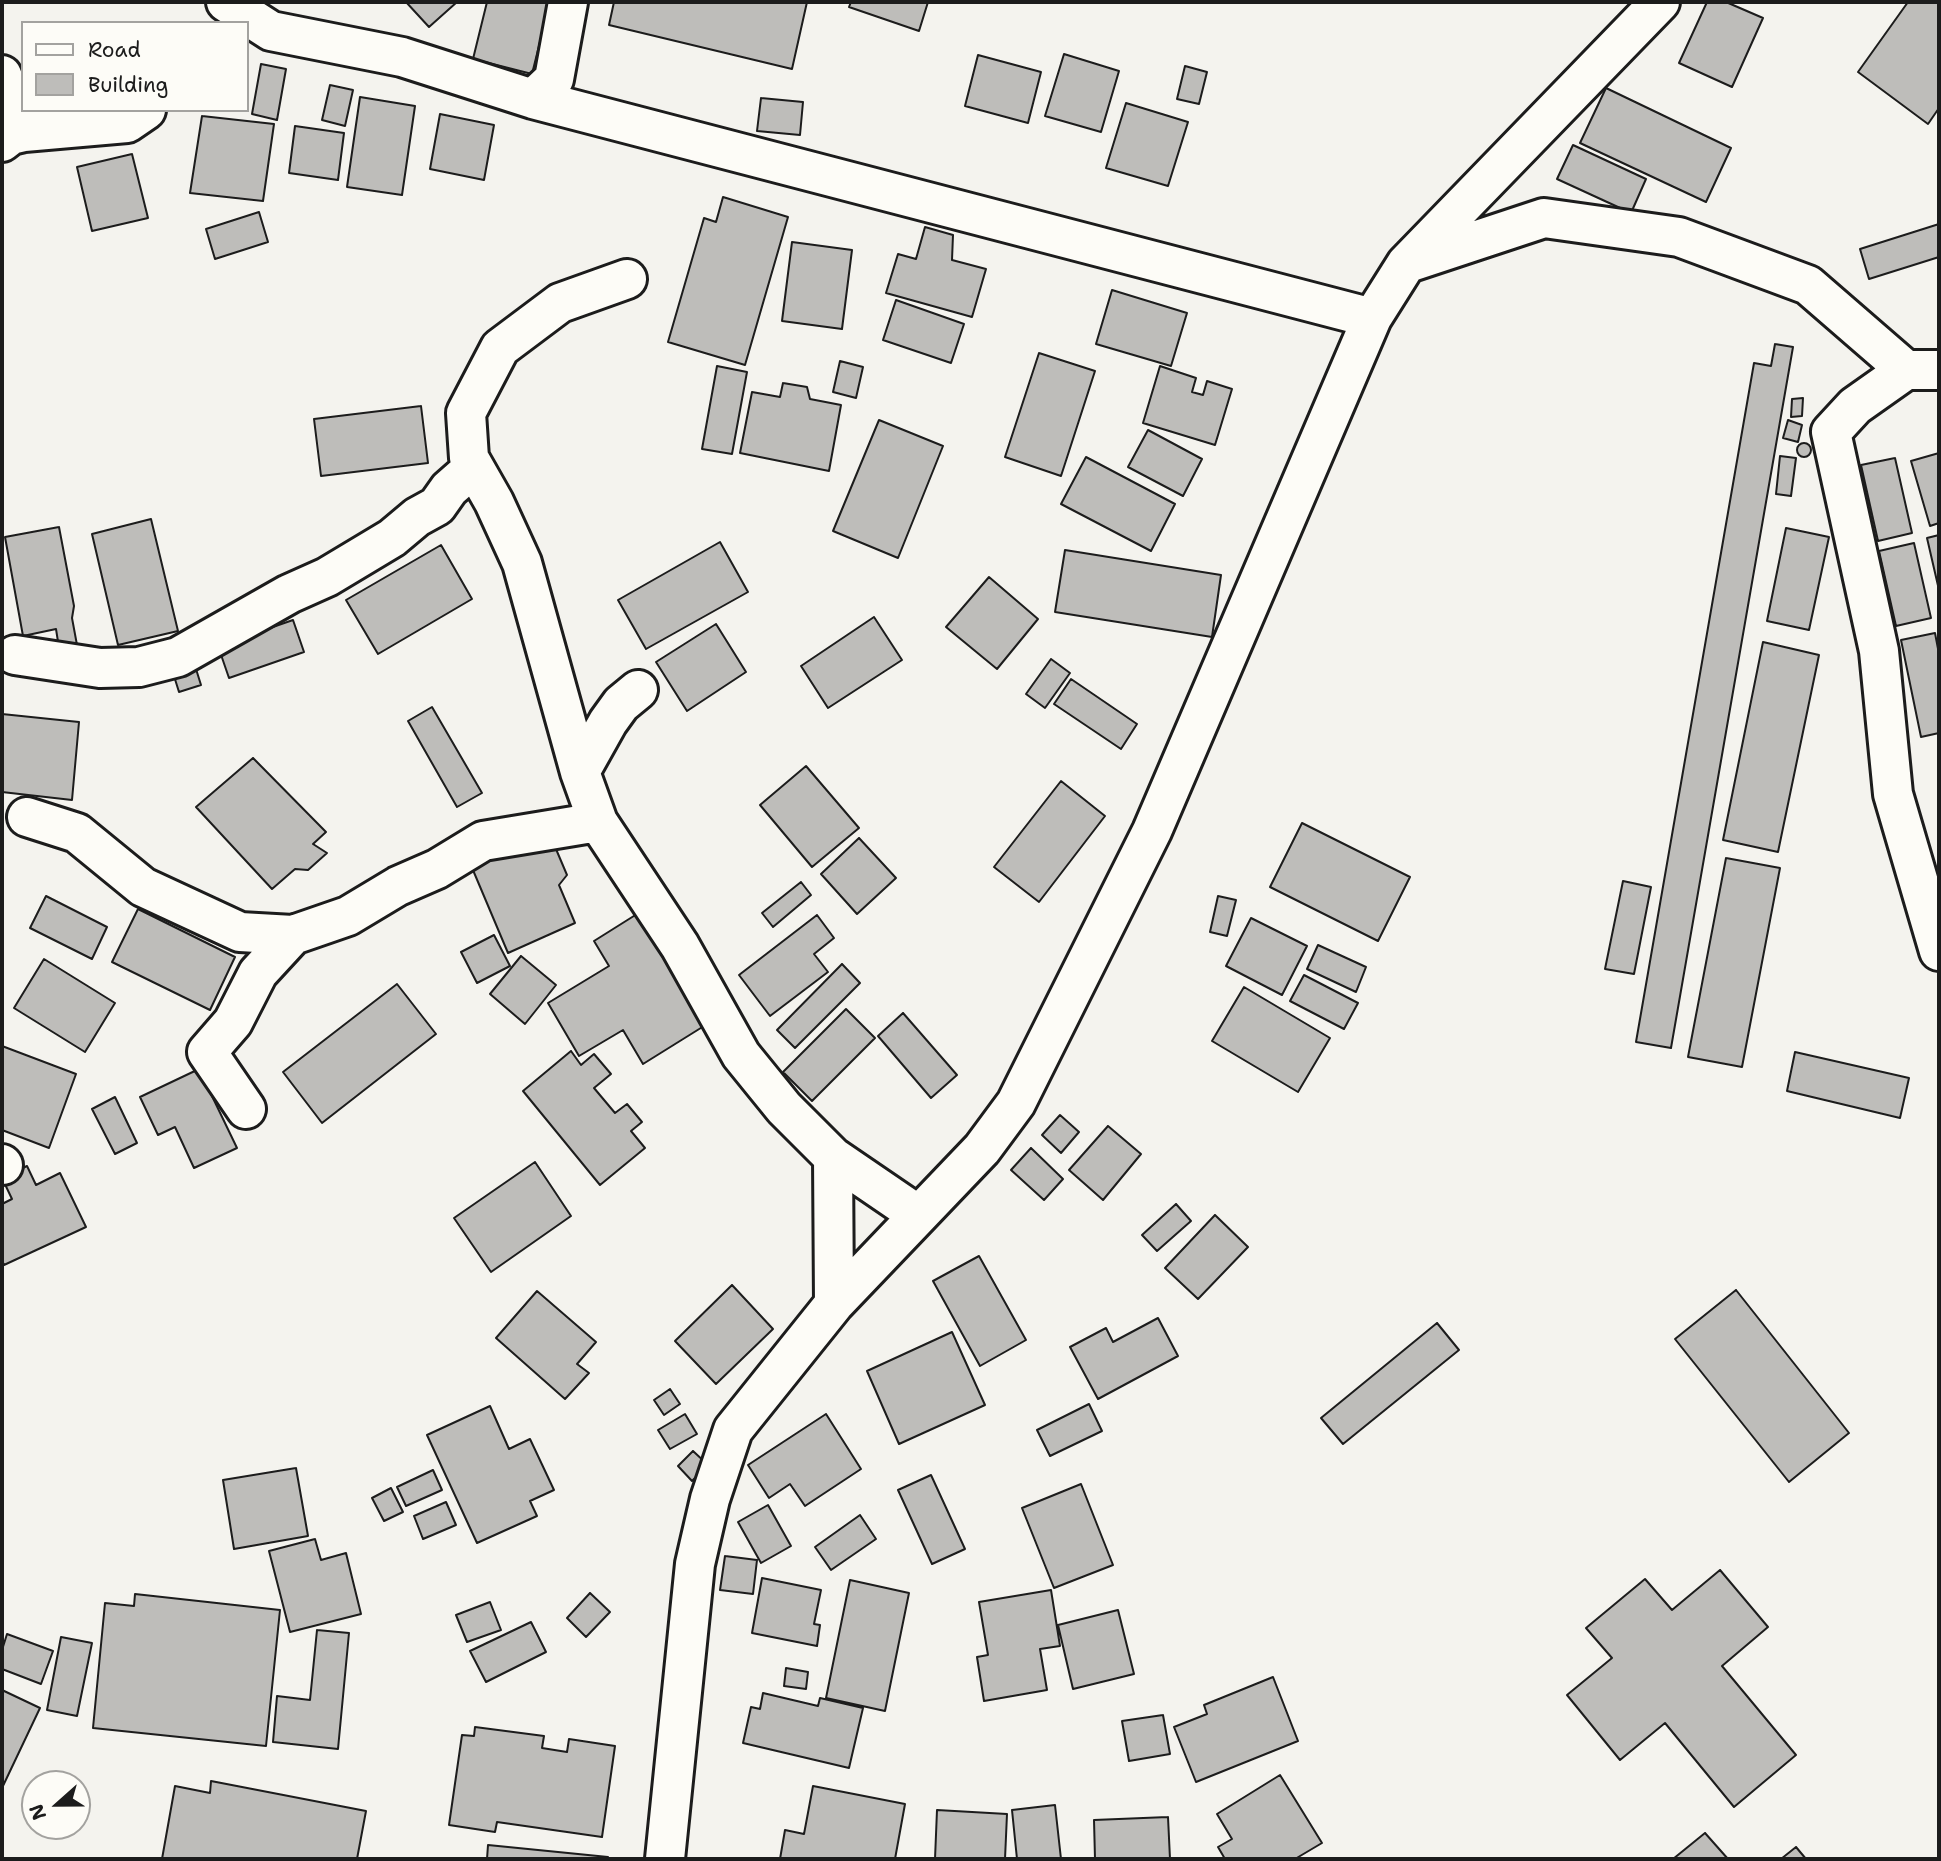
<!DOCTYPE html>
<style>
body{margin:0}
#map{position:relative;width:1941px;height:1861px;overflow:hidden;background:#f4f3ee;font-family:"Shantell Sans",sans-serif}
canvas{display:block}
.frame{position:absolute;inset:0;border:4px solid #1c1c1c;pointer-events:none}
.legend{position:absolute;left:21px;top:21px;width:228px;height:91px;box-sizing:border-box;background:#fdfcf7;border:2px solid #a3a29f;margin:0;padding:9px 12px;list-style:none;font-size:21px;color:#1c1c1c}
.legend li{display:flex;align-items:center;gap:14px;height:35px}
.legend b{width:35px;border:2px solid #a3a29f}
.north{position:absolute;left:21px;top:1770px;width:70px;height:70px;box-sizing:border-box;background:#fdfcf7;border:2px solid #a3a29f;border-radius:50%;rotate:249deg;font-size:19px;font-weight:700;line-height:28px;text-align:center;color:#1c1c1c}
.north::after{content:'';display:block;margin:auto;width:24px;height:32px;background:#1c1c1c;clip-path:polygon(50% 0,100% 100%,50% 72%,0 100%)}
</style>
<div id="map">
<canvas width="1941" height="1861"></canvas>
<div class="frame"></div>
<ul class="legend">
<li><b style="height:9px;background:#fdfcf7"></b>Road</li>
<li><b style="height:19px;background:#bebdba"></b>Building</li>
</ul>
<div class="north">N</div>
</div>
<script>
const ctx = document.querySelector('canvas').getContext('2d');
ctx.lineJoin = 'round';
function paint(path, color) {
  ctx.fillStyle = color;
  ctx.fill(path, 'evenodd');
}
function poly(rows) {
  const path = new Path2D();
  for (const r of rows) {
    if (r.length === 3) {
      path.moveTo(r[0] + r[2], r[1]);
      path.arc(r[0], r[1], r[2], 0, 2 * Math.PI);
      continue;
    }
    path.moveTo(r[0], r[1]);
    for (let i = 2; i < r.length; i += 2) path.lineTo(r[i], r[i + 1]);
  }
  return path;
}
function trace(path, color, width, dash) {
  ctx.strokeStyle = color;
  ctx.lineWidth = width;
  ctx.lineCap = dash ? 'butt' : 'round';
  ctx.setLineDash(dash || []);
  ctx.stroke(path);
}
const building = poly([
 [406,2,457,2,429,27,406,2],
 [487,2,550,2,532,74,473,59,487,2],
 [614,2,807,2,792,69,609,25,614,2],
 [851,2,928,2,919,31,849,7,851,2],
 [1707,2,1726,2,1763,18,1732,87,1679,63,1707,2],
 [1908,2,1939,2,1939,108,1928,124,1858,72,1908,2],
 [1064,54,1119,71,1101,132,1045,116,1064,54],
 [978,55,1041,72,1028,123,965,106,978,55],
 [261,64,286,69,277,120,252,114,261,64],
 [1185,66,1207,72,1199,104,1177,99,1185,66],
 [330,85,353,90,345,126,322,120,330,85],
 [1606,88,1731,148,1706,202,1580,143,1606,88],
 [360,97,415,106,402,195,347,187,360,97],
 [761,98,803,102,800,135,757,131,761,98],
 [1126,103,1188,122,1168,186,1106,168,1126,103],
 [440,114,494,125,484,180,430,169,440,114],
 [202,116,274,124,263,201,190,193,202,116],
 [295,126,344,133,338,180,289,173,295,126],
 [1573,145,1646,179,1631,213,1557,179,1573,145],
 [132,154,148,218,92,231,77,167,132,154],
 [723,197,788,217,745,365,668,342,704,218,716,222,723,197],
 [259,212,268,242,215,259,206,229,259,212],
 [1939,224,1939,257,1869,279,1860,249,1939,224],
 [925,227,953,235,952,260,986,269,972,317,886,293,898,254,916,259,925,227],
 [792,242,852,250,842,329,782,321,792,242],
 [1112,290,1187,313,1171,366,1096,344,1112,290],
 [896,300,964,324,951,363,883,340,896,300],
 [1775,344,1793,347,1671,1048,1636,1042,1754,363,1771,366,1775,344],
 [1039,353,1095,371,1061,476,1005,457,1039,353],
 [840,361,863,367,856,398,833,392,840,361],
 [717,366,747,372,732,454,702,449,717,366],
 [1160,366,1196,378,1192,392,1203,395,1207,381,1232,389,1215,445,1143,423,1160,366],
 [783,383,807,387,810,399,841,405,829,471,740,453,752,392,780,397,783,383],
 [1803,398,1802,416,1791,417,1792,399,1803,398],
 [421,406,428,463,321,476,314,419,421,406],
 [879,420,943,446,898,558,833,531,879,420],
 [1788,420,1802,425,1798,442,1783,438,1788,420],
 [1148,430,1202,459,1183,496,1128,467,1148,430],
 [1804,450,7],
 [1939,453,1939,523,1930,526,1911,461,1939,453],
 [1780,456,1796,458,1791,496,1776,494,1780,456],
 [1086,457,1175,504,1151,551,1061,504,1086,457],
 [1895,458,1912,533,1878,541,1861,465,1895,458],
 [151,519,178,631,118,645,92,534,151,519],
 [59,527,74,606,72,618,77,645,59,648,56,629,23,636,5,537,59,527],
 [1786,528,1829,537,1809,630,1767,621,1786,528],
 [1939,535,1939,590,1927,538,1939,535],
 [720,542,748,592,646,649,618,600,720,542],
 [1914,543,1931,618,1896,626,1879,551,1914,543],
 [441,545,472,599,378,654,346,600,441,545],
 [1065,550,1221,575,1212,637,1055,612,1065,550],
 [989,577,1038,619,997,669,946,627,989,577],
 [874,617,902,660,828,708,801,666,874,617],
 [293,620,304,652,229,678,218,646,293,620],
 [716,624,746,672,687,711,656,662,716,624],
 [1935,633,1939,654,1939,733,1921,737,1901,640,1935,633],
 [1763,642,1819,655,1778,852,1723,840,1763,642],
 [1051,659,1070,673,1045,708,1026,694,1051,659],
 [196,669,201,685,179,692,174,676,196,669],
 [1071,679,1137,724,1121,749,1054,704,1071,679],
 [432,707,482,793,457,807,408,721,432,707],
 [2,714,79,722,72,800,2,792,2,714],
 [253,758,326,832,313,844,327,853,308,870,295,869,272,889,196,807,253,758],
 [806,766,859,828,812,867,760,805,806,766],
 [1061,781,1105,816,1039,902,994,867,1061,781],
 [1302,823,1410,877,1378,941,1270,887,1302,823],
 [859,838,896,878,857,914,821,874,859,838],
 [553,842,567,875,559,885,575,923,508,953,470,863,553,842],
 [1726,858,1780,868,1742,1067,1688,1057,1726,858],
 [1623,881,1651,887,1634,974,1605,969,1623,881],
 [801,882,811,895,773,927,762,913,801,882],
 [46,896,107,927,92,959,30,928,46,896],
 [1218,896,1236,900,1227,936,1210,932,1218,896],
 [138,909,235,957,210,1010,112,962,138,909],
 [637,914,704,1026,643,1064,623,1030,579,1056,548,1003,609,966,594,941,637,914],
 [817,915,834,938,814,954,828,972,770,1016,739,975,817,915],
 [1251,918,1307,946,1282,995,1226,966,1251,918],
 [494,935,510,966,477,983,461,952,494,935],
 [1318,945,1366,967,1356,992,1307,969,1318,945],
 [521,956,556,985,525,1024,490,994,521,956],
 [44,959,115,1003,85,1052,14,1008,44,959],
 [842,964,860,983,795,1048,777,1030,842,964],
 [1304,975,1358,1003,1344,1029,1290,1001,1304,975],
 [397,984,436,1034,322,1123,283,1072,397,984],
 [1244,987,1330,1038,1298,1092,1212,1041,1244,987],
 [846,1009,875,1038,812,1101,783,1072,846,1009],
 [903,1013,957,1075,931,1098,878,1036,903,1013],
 [2,1046,76,1074,49,1148,2,1130,2,1046],
 [571,1051,581,1065,594,1054,611,1074,594,1088,615,1113,627,1104,642,1122,631,1131,645,1148,600,1185,523,1091,571,1051],
 [1795,1052,1909,1078,1900,1118,1787,1091,1795,1052],
 [199,1069,237,1148,194,1168,175,1127,158,1135,140,1097,199,1069],
 [115,1097,137,1143,115,1154,92,1109,115,1097],
 [1060,1115,1079,1132,1061,1153,1042,1135,1060,1115],
 [1108,1126,1141,1154,1103,1200,1069,1170,1108,1126],
 [1031,1148,1063,1179,1044,1200,1011,1170,1031,1148],
 [535,1162,571,1216,491,1272,454,1218,535,1162],
 [27,1166,36,1185,60,1173,86,1227,4,1265,2,1260,2,1204,12,1199,2,1178,27,1166],
 [1176,1204,1191,1221,1157,1251,1142,1235,1176,1204],
 [1215,1215,1248,1247,1198,1299,1165,1268,1215,1215],
 [979,1256,1026,1340,980,1366,933,1281,979,1256],
 [732,1285,773,1329,716,1384,675,1341,732,1285],
 [1736,1290,1849,1433,1789,1482,1675,1339,1736,1290],
 [537,1291,596,1342,577,1364,589,1373,565,1399,496,1338,537,1291],
 [1158,1318,1178,1356,1098,1399,1070,1347,1106,1328,1113,1342,1158,1318],
 [1437,1323,1459,1350,1343,1444,1321,1418,1437,1323],
 [952,1332,985,1405,899,1444,867,1371,952,1332],
 [670,1389,680,1404,664,1415,654,1400,670,1389],
 [1089,1404,1102,1431,1050,1456,1037,1430,1089,1404],
 [490,1406,509,1449,530,1439,554,1490,530,1501,537,1516,477,1543,427,1435,490,1406],
 [685,1414,697,1434,670,1449,658,1430,685,1414],
 [826,1414,861,1469,805,1506,790,1484,769,1498,748,1465,826,1414],
 [693,1451,708,1465,692,1481,678,1466,693,1451],
 [296,1468,308,1536,234,1549,223,1480,296,1468],
 [433,1470,442,1490,406,1506,397,1487,433,1470],
 [931,1475,965,1549,932,1564,898,1490,931,1475],
 [1081,1484,1113,1565,1054,1588,1022,1508,1081,1484],
 [391,1488,403,1512,384,1521,372,1498,391,1488],
 [446,1502,456,1525,423,1539,414,1516,446,1502],
 [768,1505,791,1546,761,1563,738,1522,768,1505],
 [860,1515,876,1539,831,1570,815,1547,860,1515],
 [315,1539,321,1560,346,1553,361,1614,290,1632,269,1551,315,1539],
 [725,1556,757,1560,753,1594,720,1590,725,1556],
 [1720,1570,1768,1627,1722,1666,1796,1755,1734,1807,1665,1723,1620,1760,1567,1695,1612,1658,1586,1628,1645,1579,1672,1610,1720,1570],
 [762,1578,821,1590,814,1624,820,1625,817,1646,752,1633,762,1578],
 [850,1580,909,1593,885,1711,826,1698,850,1580],
 [1051,1590,1060,1646,1040,1649,1047,1690,984,1701,977,1657,988,1655,979,1602,1051,1590],
 [590,1593,610,1612,586,1637,567,1618,590,1593],
 [135,1594,280,1610,266,1746,93,1728,105,1603,134,1606,135,1594],
 [490,1602,501,1630,467,1642,456,1615,490,1602],
 [1118,1610,1134,1674,1073,1689,1058,1625,1118,1610],
 [531,1622,546,1652,486,1682,470,1651,531,1622],
 [317,1630,349,1633,338,1749,273,1742,277,1696,310,1700,317,1630],
 [7,1634,53,1651,41,1684,2,1669,2,1650,7,1634],
 [61,1637,92,1643,77,1716,47,1710,61,1637],
 [786,1668,808,1672,806,1689,784,1686,786,1668],
 [1273,1677,1298,1741,1196,1782,1174,1727,1207,1714,1204,1705,1273,1677],
 [2,1690,40,1708,2,1788,2,1690],
 [763,1693,818,1706,820,1698,863,1708,849,1768,743,1743,751,1707,760,1709,763,1693],
 [1163,1715,1170,1754,1129,1761,1122,1721,1163,1715],
 [475,1727,544,1736,542,1748,567,1752,569,1739,615,1746,602,1837,497,1822,495,1832,449,1825,462,1735,474,1736,475,1727],
 [1280,1775,1322,1843,1295,1859,1225,1859,1218,1847,1232,1839,1217,1814,1280,1775],
 [211,1781,366,1811,357,1859,162,1859,175,1786,210,1793,211,1781],
 [813,1786,905,1804,895,1859,780,1859,785,1830,804,1834,813,1786],
 [1055,1805,1061,1859,1017,1859,1012,1810,1055,1805],
 [937,1810,1007,1814,1005,1859,935,1859,937,1810],
 [1168,1817,1170,1859,1095,1859,1094,1820,1168,1817],
 [1705,1833,1728,1859,1673,1859,1705,1833],
 [488,1845,608,1857,608,1859,487,1859,488,1845],
 [1796,1847,1806,1859,1781,1859,1796,1847]
]);
paint(building, '#bebdba');
trace(building, '#1c1c1c', 2);
const minor = poly([
 [226,2,271,31,402,57,533,99,1372,318],
 [2,75,24,132],
 [533,99,554,79,568,2],
 [2,142,11,135,24,132,127,123,146,110],
 [1411,262,1544,218,1679,237,1808,285,1906,370],
 [627,279,560,303,500,348,466,413,469,458,494,502,522,563,580,772,598,822,680,946,741,1055,784,1108,833,1157,918,1215],
 [1939,370,1906,370,1855,406,1831,432,1879,651,1893,794,1939,951],
 [15,655,100,668,139,667,178,657,289,594,327,577,392,538,417,517,437,506,449,489,474,467],
 [580,772,608,722,621,704,638,690],
 [27,817,77,833,143,887,240,932,293,935,348,916,398,886,437,869,483,841,598,822],
 [246,1109,207,1052,233,1022,258,973,293,935],
 [833,1157,834,1304],
 [2,1164,3,1165],
 [665,1859,695,1564,710,1499,733,1430,834,1304,982,1149,1016,1103,1152,831,1372,318,1406,264,1660,2]
]);
trace(minor, '#1c1c1c', 44);
trace(minor, '#fdfcf7', 38);
</script>
